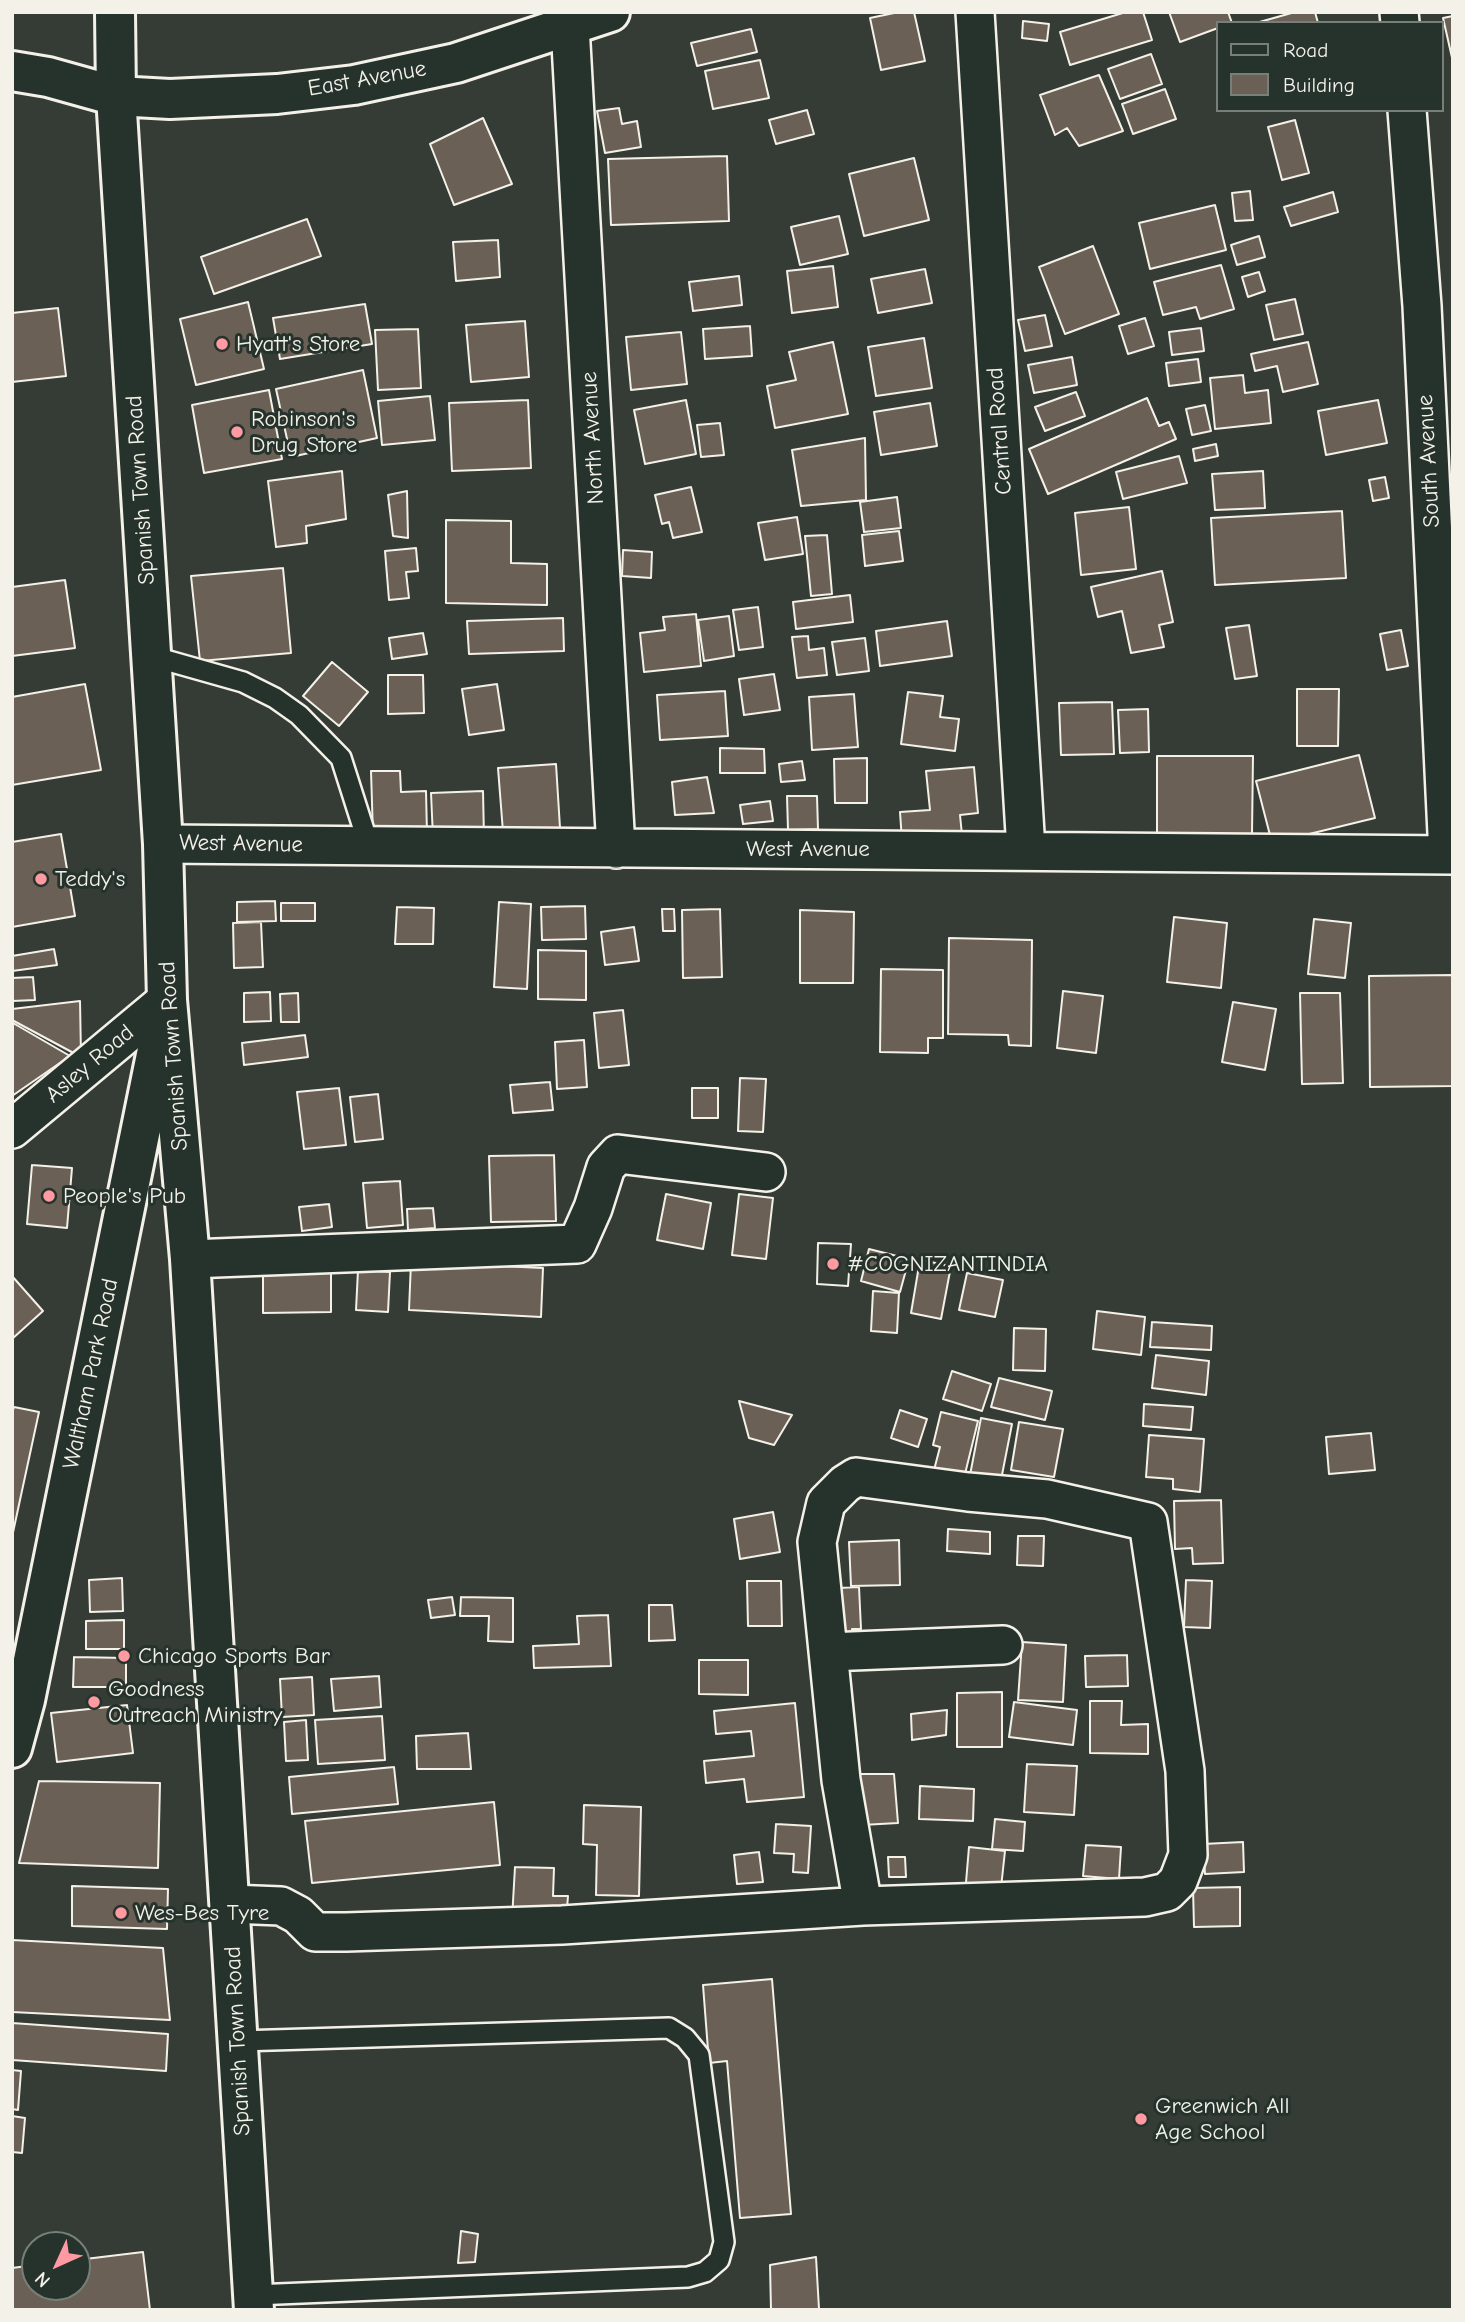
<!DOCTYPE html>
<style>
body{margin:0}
#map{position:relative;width:1465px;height:2322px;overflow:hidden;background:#343c35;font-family:"Comic Neue",sans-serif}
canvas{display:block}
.frame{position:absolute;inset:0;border:14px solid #f4f1e8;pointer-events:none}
.legend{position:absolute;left:1216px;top:21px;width:228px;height:91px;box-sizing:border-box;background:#26332d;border:2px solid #787f78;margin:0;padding:9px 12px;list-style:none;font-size:21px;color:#f4f1e8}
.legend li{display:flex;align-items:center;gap:14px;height:35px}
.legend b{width:35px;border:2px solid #787f78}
.north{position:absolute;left:21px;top:2231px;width:70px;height:70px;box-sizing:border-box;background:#26332d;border:2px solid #787f78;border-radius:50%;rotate:225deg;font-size:19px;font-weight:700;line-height:28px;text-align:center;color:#f4f1e8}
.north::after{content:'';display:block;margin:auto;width:24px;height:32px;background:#ff9aa2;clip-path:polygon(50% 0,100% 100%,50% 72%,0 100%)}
</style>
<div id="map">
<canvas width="1465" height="2322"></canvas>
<div class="frame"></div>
<ul class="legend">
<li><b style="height:9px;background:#26332d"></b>Road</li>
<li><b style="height:19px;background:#6b6055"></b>Building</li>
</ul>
<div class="north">N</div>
</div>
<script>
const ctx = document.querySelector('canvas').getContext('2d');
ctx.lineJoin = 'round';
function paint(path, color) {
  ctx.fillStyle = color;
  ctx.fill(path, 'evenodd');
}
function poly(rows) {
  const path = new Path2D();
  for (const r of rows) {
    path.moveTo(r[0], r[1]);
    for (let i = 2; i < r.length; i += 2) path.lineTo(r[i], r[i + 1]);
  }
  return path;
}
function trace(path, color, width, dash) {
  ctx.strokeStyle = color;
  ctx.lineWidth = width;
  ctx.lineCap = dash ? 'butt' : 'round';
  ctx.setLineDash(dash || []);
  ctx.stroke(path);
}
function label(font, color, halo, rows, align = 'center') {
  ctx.font = font + ' "Comic Neue",sans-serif';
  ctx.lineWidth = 6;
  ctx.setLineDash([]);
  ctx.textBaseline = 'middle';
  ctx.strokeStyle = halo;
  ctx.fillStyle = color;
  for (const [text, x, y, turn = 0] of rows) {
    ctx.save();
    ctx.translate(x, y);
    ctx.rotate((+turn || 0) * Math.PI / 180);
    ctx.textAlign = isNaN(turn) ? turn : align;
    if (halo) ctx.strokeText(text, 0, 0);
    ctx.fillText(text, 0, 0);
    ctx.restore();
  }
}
const building = poly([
 [899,12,914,12,925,61,881,70,870,18,899,12],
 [1126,12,1143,12,1152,40,1070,65,1060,32,1126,12],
 [1169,12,1228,12,1232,23,1218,23,1218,28,1180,42,1169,12],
 [1295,12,1315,12,1318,23,1256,23,1295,12],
 [1453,16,1453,62,1443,18,1453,16],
 [1023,21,1049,24,1047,41,1022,38,1023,21],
 [751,29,757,52,697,66,691,43,751,29],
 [1151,54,1162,84,1120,99,1108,69,1151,54],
 [760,60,769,98,713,109,705,71,760,60],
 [1099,75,1123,131,1079,146,1067,128,1055,135,1040,95,1099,75],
 [1165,89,1176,119,1133,134,1122,104,1165,89],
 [619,108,622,124,637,121,641,147,605,153,597,111,619,108],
 [807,110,814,134,776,144,769,120,807,110],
 [483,118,512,184,454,205,430,144,483,118],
 [1295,120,1309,173,1282,180,1268,127,1295,120],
 [727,156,729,221,611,225,608,159,727,156],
 [914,158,929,220,864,236,849,174,914,158],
 [1250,191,1253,220,1235,221,1232,193,1250,191],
 [1333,192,1338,212,1291,226,1284,207,1333,192],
 [1215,205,1226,250,1150,269,1139,223,1215,205],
 [839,216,848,254,800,265,791,227,839,216],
 [307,219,321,256,214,294,201,257,307,219],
 [1259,236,1265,257,1237,265,1231,245,1259,236],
 [498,240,500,277,456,281,453,242,498,240],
 [1093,246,1119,314,1065,334,1039,267,1093,246],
 [1221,265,1234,309,1200,319,1196,307,1163,315,1154,282,1221,265],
 [833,266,838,307,792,313,787,271,833,266],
 [925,269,932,303,878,313,871,279,925,269],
 [1259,272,1265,291,1248,297,1242,277,1259,272],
 [739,276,742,305,693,311,689,282,739,276],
 [1295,299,1303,334,1274,340,1266,305,1295,299],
 [248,302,264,369,196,385,180,319,248,302],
 [365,304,372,344,280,359,273,318,365,304],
 [58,308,66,376,12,382,12,313,58,308],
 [1045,315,1052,346,1025,351,1018,320,1045,315],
 [1145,318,1154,346,1128,354,1119,326,1145,318],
 [525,321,529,377,471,382,466,325,525,321],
 [750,326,752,356,705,359,703,329,750,326],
 [1201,328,1204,351,1172,355,1169,332,1201,328],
 [418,329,421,388,378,390,375,330,418,329],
 [681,332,687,384,631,390,626,337,681,332],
 [924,338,932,388,876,396,868,347,924,338],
 [833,342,848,414,775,428,767,386,796,380,789,352,833,342],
 [1308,342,1318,384,1283,392,1277,366,1255,371,1251,354,1308,342],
 [1072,357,1077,385,1034,393,1028,365,1072,357],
 [1198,359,1201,382,1169,386,1166,363,1198,359],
 [363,370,377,438,291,457,276,389,363,370],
 [1243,375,1245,393,1268,390,1271,423,1215,429,1210,378,1243,375],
 [269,390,282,459,204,473,192,405,269,390],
 [1076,392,1085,416,1045,431,1035,407,1076,392],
 [430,396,435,440,382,445,378,401,430,396],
 [1147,398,1159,426,1169,422,1176,439,1048,494,1029,449,1147,398],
 [528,400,531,468,452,471,449,403,528,400],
 [686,400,696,454,645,464,634,410,686,400],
 [1378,400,1387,443,1326,455,1318,411,1378,400],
 [930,403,937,446,881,455,874,412,930,403],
 [1205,405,1211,431,1192,435,1186,409,1205,405],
 [720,423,724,455,701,457,697,425,720,423],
 [865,438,866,500,801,506,792,450,865,438],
 [1216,444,1218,456,1195,461,1193,449,1216,444],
 [1179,456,1187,483,1123,499,1116,472,1179,456],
 [342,471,346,519,306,526,307,543,276,547,268,481,342,471],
 [1263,471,1265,508,1215,510,1212,474,1263,471],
 [1385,477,1389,498,1373,501,1369,480,1385,477],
 [691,487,702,532,673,538,669,522,662,524,655,495,691,487],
 [407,491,408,538,393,536,388,495,407,491],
 [897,497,901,528,864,532,860,502,897,497],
 [1129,507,1136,569,1081,575,1075,513,1129,507],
 [1342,511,1346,578,1215,585,1211,518,1342,511],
 [797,517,803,554,765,560,758,523,797,517],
 [446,520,511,521,511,563,547,564,547,605,446,603,446,520],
 [899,531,903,561,865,566,862,535,899,531],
 [827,535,832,594,811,596,805,536,827,535],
 [416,548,418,571,406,572,409,598,389,600,385,551,416,548],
 [623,550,652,552,651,578,622,576,623,550],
 [283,568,291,653,200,661,191,576,283,568],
 [1162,571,1173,622,1159,625,1164,647,1131,653,1122,611,1098,617,1091,587,1162,571],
 [65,580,75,648,12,656,12,587,65,580],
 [850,595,853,622,796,629,793,602,850,595],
 [758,607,763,647,739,650,733,610,758,607],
 [696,614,701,666,644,672,640,633,665,630,663,617,696,614],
 [729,616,734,656,704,661,698,620,729,616],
 [563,618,564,651,469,654,467,621,563,618],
 [947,621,952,656,880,666,876,631,947,621],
 [1249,625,1257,676,1235,679,1226,628,1249,625],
 [1401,630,1408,666,1387,670,1380,634,1401,630],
 [423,633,427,654,392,659,389,638,423,633],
 [808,636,809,650,824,648,827,675,797,678,792,637,808,636],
 [865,638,869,671,837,675,832,642,865,638],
 [332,662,368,692,339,726,303,696,332,662],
 [774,674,780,710,744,715,739,679,774,674],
 [388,675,423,675,424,713,388,714,388,675],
 [85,684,101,770,12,785,12,697,85,684],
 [497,684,504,730,469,735,462,689,497,684],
 [1297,689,1339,689,1338,746,1297,746,1297,689],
 [725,691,728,736,660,740,657,695,725,691],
 [908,692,943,696,940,717,959,719,955,751,901,744,908,692],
 [854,694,858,747,812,750,809,697,854,694],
 [1112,702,1114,754,1061,755,1059,703,1112,702],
 [1148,709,1149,752,1120,753,1118,710,1148,709],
 [720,748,764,749,765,773,720,773,720,748],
 [1359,755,1375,818,1272,843,1256,781,1359,755],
 [1157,756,1253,756,1252,834,1157,834,1157,756],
 [867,758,867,803,835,803,834,759,867,758],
 [802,761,805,780,781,782,779,764,802,761],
 [556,764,560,828,503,832,498,768,556,764],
 [974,767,978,813,960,815,962,835,902,841,900,812,930,810,926,771,974,767],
 [371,771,400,771,401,792,426,791,427,834,373,835,371,771],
 [707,777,714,813,675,815,672,782,707,777],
 [483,791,484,838,433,838,431,793,483,791],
 [787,796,817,796,818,829,788,830,787,796],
 [770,801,773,821,743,824,740,805,770,801],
 [61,834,75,916,12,927,12,842,61,834],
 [275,901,276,921,237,922,237,902,275,901],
 [499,902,531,904,527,989,494,987,499,902],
 [281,903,315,903,315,921,281,921,281,903],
 [585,906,586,939,542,940,541,907,585,906],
 [397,907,434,908,433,944,395,944,397,907],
 [662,909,674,909,675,931,663,931,662,909],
 [720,909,722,977,683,978,682,910,720,909],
 [800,910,854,912,853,983,800,983,800,910],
 [1174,917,1227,923,1221,988,1167,982,1174,917],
 [1314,919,1351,923,1345,978,1308,974,1314,919],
 [261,922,263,967,234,968,233,923,261,922],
 [634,927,639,961,605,965,601,932,634,927],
 [949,938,1032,940,1031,1046,1009,1045,1008,1035,948,1034,949,938],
 [54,949,57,965,12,971,12,956,54,949],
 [538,950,586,951,586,1000,538,999,538,950],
 [881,969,943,970,943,1038,928,1038,928,1053,880,1052,881,969],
 [1453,975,1453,1086,1370,1087,1369,976,1453,975],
 [33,977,35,1000,12,1001,12,978,33,977],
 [1063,991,1103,996,1096,1053,1057,1048,1063,991],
 [270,992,271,1021,244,1022,244,993,270,992],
 [298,993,299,1022,281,1022,280,994,298,993],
 [1300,993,1340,993,1343,1083,1302,1084,1300,993],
 [80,1001,81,1057,12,1020,12,1009,80,1001],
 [1233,1002,1276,1009,1265,1070,1222,1062,1233,1002],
 [623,1010,629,1065,599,1068,594,1013,623,1010],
 [13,1023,70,1056,12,1096,12,1023,13,1023],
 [305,1035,308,1057,244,1065,242,1043,305,1035],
 [584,1040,587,1087,557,1089,555,1042,584,1040],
 [740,1078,766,1079,763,1132,738,1131,740,1078],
 [550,1082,553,1110,513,1113,510,1085,550,1082],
 [339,1088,346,1145,304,1149,297,1092,339,1088],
 [692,1088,718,1088,718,1118,692,1118,692,1088],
 [378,1094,383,1139,355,1142,350,1097,378,1094],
 [554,1155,556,1221,491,1222,489,1156,554,1155],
 [32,1165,72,1168,67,1228,27,1224,32,1165],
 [400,1181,403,1225,367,1228,363,1183,400,1181],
 [666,1194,711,1203,703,1249,657,1240,666,1194],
 [739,1194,773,1198,766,1259,732,1255,739,1194],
 [329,1204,332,1227,302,1231,299,1207,329,1204],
 [433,1208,435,1228,408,1230,407,1209,433,1208],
 [818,1243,851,1244,848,1286,817,1284,818,1243],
 [818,1243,851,1244,848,1286,817,1284,818,1243],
 [869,1249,909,1259,900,1292,861,1281,869,1249],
 [920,1260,951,1266,941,1319,911,1313,920,1260],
 [411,1262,543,1268,541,1317,409,1310,411,1262],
 [263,1270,331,1270,331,1312,263,1313,263,1270],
 [358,1270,390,1272,388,1312,356,1310,358,1270],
 [967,1273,1003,1280,995,1317,959,1310,967,1273],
 [12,1276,43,1311,12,1339,12,1276],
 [873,1291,899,1293,897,1333,871,1331,873,1291],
 [1097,1311,1145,1317,1141,1355,1093,1349,1097,1311],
 [1152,1322,1212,1326,1211,1350,1150,1347,1152,1322],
 [1014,1328,1046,1329,1045,1371,1013,1370,1014,1328],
 [1156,1355,1209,1361,1206,1395,1152,1388,1156,1355],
 [952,1371,991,1384,982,1411,943,1399,952,1371],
 [999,1378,1052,1391,1045,1420,991,1407,999,1378],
 [739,1401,792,1415,774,1445,749,1438,739,1401],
 [1144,1404,1193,1407,1191,1430,1143,1426,1144,1404],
 [14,1407,39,1412,12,1537,12,1413,14,1407],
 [900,1410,927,1419,918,1447,891,1438,900,1410],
 [941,1412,978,1421,964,1478,934,1470,940,1447,933,1445,941,1412],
 [981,1418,1012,1424,1001,1480,970,1475,981,1418],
 [1019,1422,1063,1429,1054,1477,1011,1470,1019,1422],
 [1371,1433,1375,1470,1329,1474,1326,1437,1371,1433],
 [1149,1435,1204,1439,1200,1492,1173,1489,1173,1479,1146,1477,1149,1435],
 [1221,1500,1223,1563,1193,1564,1192,1548,1175,1549,1174,1501,1221,1500],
 [773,1512,780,1552,740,1559,734,1519,773,1512],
 [948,1529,990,1532,990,1554,947,1551,948,1529],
 [1018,1536,1044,1536,1043,1566,1017,1565,1018,1536],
 [899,1540,900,1585,851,1586,849,1542,899,1540],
 [122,1578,123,1611,90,1612,89,1580,122,1578],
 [1186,1580,1212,1581,1210,1628,1184,1627,1186,1580],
 [747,1581,781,1581,782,1626,748,1626,747,1581],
 [859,1587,861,1629,852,1629,853,1641,841,1642,838,1588,859,1587],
 [452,1597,455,1615,431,1618,428,1600,452,1597],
 [461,1597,513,1598,513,1642,488,1641,489,1616,460,1616,461,1597],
 [649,1605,672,1605,675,1640,649,1641,649,1605],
 [608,1615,611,1666,534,1668,533,1646,579,1644,577,1616,608,1615],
 [124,1620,124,1649,86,1649,86,1621,124,1620],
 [1022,1642,1066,1645,1063,1702,1018,1700,1022,1642],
 [1127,1655,1128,1686,1086,1687,1085,1656,1127,1655],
 [74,1657,126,1658,126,1687,73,1687,74,1657],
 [699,1660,748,1660,748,1695,699,1694,699,1660],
 [379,1676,381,1707,334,1711,331,1679,379,1676],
 [312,1677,314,1715,282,1717,280,1679,312,1677],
 [1002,1692,1002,1747,957,1747,957,1693,1002,1692],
 [1090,1701,1122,1701,1121,1725,1148,1724,1148,1754,1090,1753,1090,1701],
 [1014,1702,1077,1710,1073,1745,1009,1737,1014,1702],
 [795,1703,804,1797,747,1802,744,1779,706,1783,704,1761,754,1756,751,1731,716,1734,714,1711,795,1703],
 [127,1705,133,1753,57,1762,51,1713,127,1705],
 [947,1710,946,1735,912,1740,911,1714,947,1710],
 [382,1716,385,1760,318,1764,315,1720,382,1716],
 [306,1720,308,1760,286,1761,284,1722,306,1720],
 [468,1733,471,1769,417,1769,416,1736,468,1733],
 [1027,1764,1077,1766,1074,1815,1024,1812,1027,1764],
 [394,1767,398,1804,292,1814,289,1777,394,1767],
 [852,1774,894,1774,898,1823,862,1825,852,1774],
 [39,1781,160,1783,158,1868,19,1863,39,1781],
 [920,1786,974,1789,973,1821,919,1819,920,1786],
 [494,1802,500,1865,312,1883,305,1821,494,1802],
 [584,1805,641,1807,639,1896,596,1895,597,1845,583,1844,584,1805],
 [995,1819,1025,1822,1023,1851,992,1849,995,1819],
 [776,1824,811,1826,808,1873,793,1872,794,1854,774,1853,776,1824],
 [1243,1842,1244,1872,1205,1874,1203,1844,1243,1842],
 [1086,1845,1121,1847,1119,1879,1083,1876,1086,1845],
 [969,1847,1005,1851,1000,1897,965,1894,969,1847],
 [759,1852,763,1882,737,1884,734,1855,759,1852],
 [888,1857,905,1857,906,1877,889,1877,888,1857],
 [515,1867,554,1868,553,1896,568,1896,566,1922,512,1919,515,1867],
 [72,1886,168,1889,167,1929,72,1926,72,1886],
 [1240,1887,1240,1926,1194,1927,1193,1888,1240,1887],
 [12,1940,163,1948,170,2020,12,2012,12,1940],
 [772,1979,791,2214,740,2218,727,2061,709,2063,703,1985,772,1979],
 [12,2023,168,2034,166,2071,12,2060,12,2023],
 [12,2070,21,2071,18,2110,12,2109,12,2070],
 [12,2116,25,2118,22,2153,12,2152,12,2116],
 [461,2231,478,2234,475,2262,458,2263,461,2231],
 [143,2252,150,2310,12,2310,12,2268,35,2265,35,2287,77,2287,77,2260,143,2252],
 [816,2257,819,2309,771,2310,770,2265,816,2257]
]);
paint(building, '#6b6055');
trace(building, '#f4f1e8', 2);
const service = poly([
 [151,656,243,682,275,698,299,715,341,758,369,846],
 [239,2041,669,2028,685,2038,699,2055,724,2242,719,2260,705,2272,688,2277,254,2295]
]);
const minor = poly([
 [975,12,1026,850],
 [1399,12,1400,23],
 [570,26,616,849],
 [1407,110,1422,306,1448,855],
 [163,844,1453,855],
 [12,1129,167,1000],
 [190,1259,577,1244,593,1208,606,1167,618,1154,766,1172],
 [828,1652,1003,1645],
 [230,1904,281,1906,298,1915,315,1932,346,1932,562,1925,863,1906,1145,1897,1167,1892,1178,1881,1188,1855,1185,1771,1148,1522,1047,1499,968,1492,856,1477,845,1484,826,1503,817,1542,841,1780,863,1906]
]);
const secondary = poly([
 [115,12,116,96,163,844,167,1000,190,1259,254,2310],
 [12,71,48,77,116,96,170,99,277,94,354,85,456,63,610,12],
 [12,1748,25,1700,159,1040]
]);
trace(service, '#f4f1e8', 24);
trace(minor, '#f4f1e8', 42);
trace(secondary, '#f4f1e8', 44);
trace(service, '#26332d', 19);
trace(minor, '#26332d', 37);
trace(secondary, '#26332d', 38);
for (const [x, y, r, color] of [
 [222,344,7,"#ff9aa2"],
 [237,432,7,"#ff9aa2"],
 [41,879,7,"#ff9aa2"],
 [49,1196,7,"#ff9aa2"],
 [833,1264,7,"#ff9aa2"],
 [124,1656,7,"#ff9aa2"],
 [94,1702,7,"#ff9aa2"],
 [121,1913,7,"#ff9aa2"],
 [1141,2119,7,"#ff9aa2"]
]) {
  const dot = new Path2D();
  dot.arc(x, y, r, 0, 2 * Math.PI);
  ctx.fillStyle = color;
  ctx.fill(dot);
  trace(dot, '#26332d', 2.5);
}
label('23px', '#f4f1e8', '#26332d', [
 ["East Avenue",367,79,-10],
 ["Central Road",1000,431,-94],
 ["North Avenue",593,438,-93],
 ["South Avenue",1429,461,-93],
 ["Spanish Town Road",141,490,-94],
 ["West Avenue",241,844,1],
 ["West Avenue",808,849],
 ["Spanish Town Road",174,1056,-94],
 ["Asley Road",90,1064,-40],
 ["Waltham Park Road",91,1374,-78],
 ["Spanish Town Road",238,2041,-93]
]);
label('23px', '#f4f1e8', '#26332d', [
 ["Hyatt's Store",236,344],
 ["Robinson's",251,419],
 ["Drug Store",251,445],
 ["Teddy's",55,879],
 ["People's Pub",63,1196],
 ["#COGNIZANTINDIA",847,1264],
 ["Chicago Sports Bar",138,1656],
 ["Goodness",108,1689],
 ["Outreach Ministry",108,1715],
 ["Wes-Bes Tyre",135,1913],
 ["Greenwich All",1155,2106],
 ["Age School",1155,2132]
], 'left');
</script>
